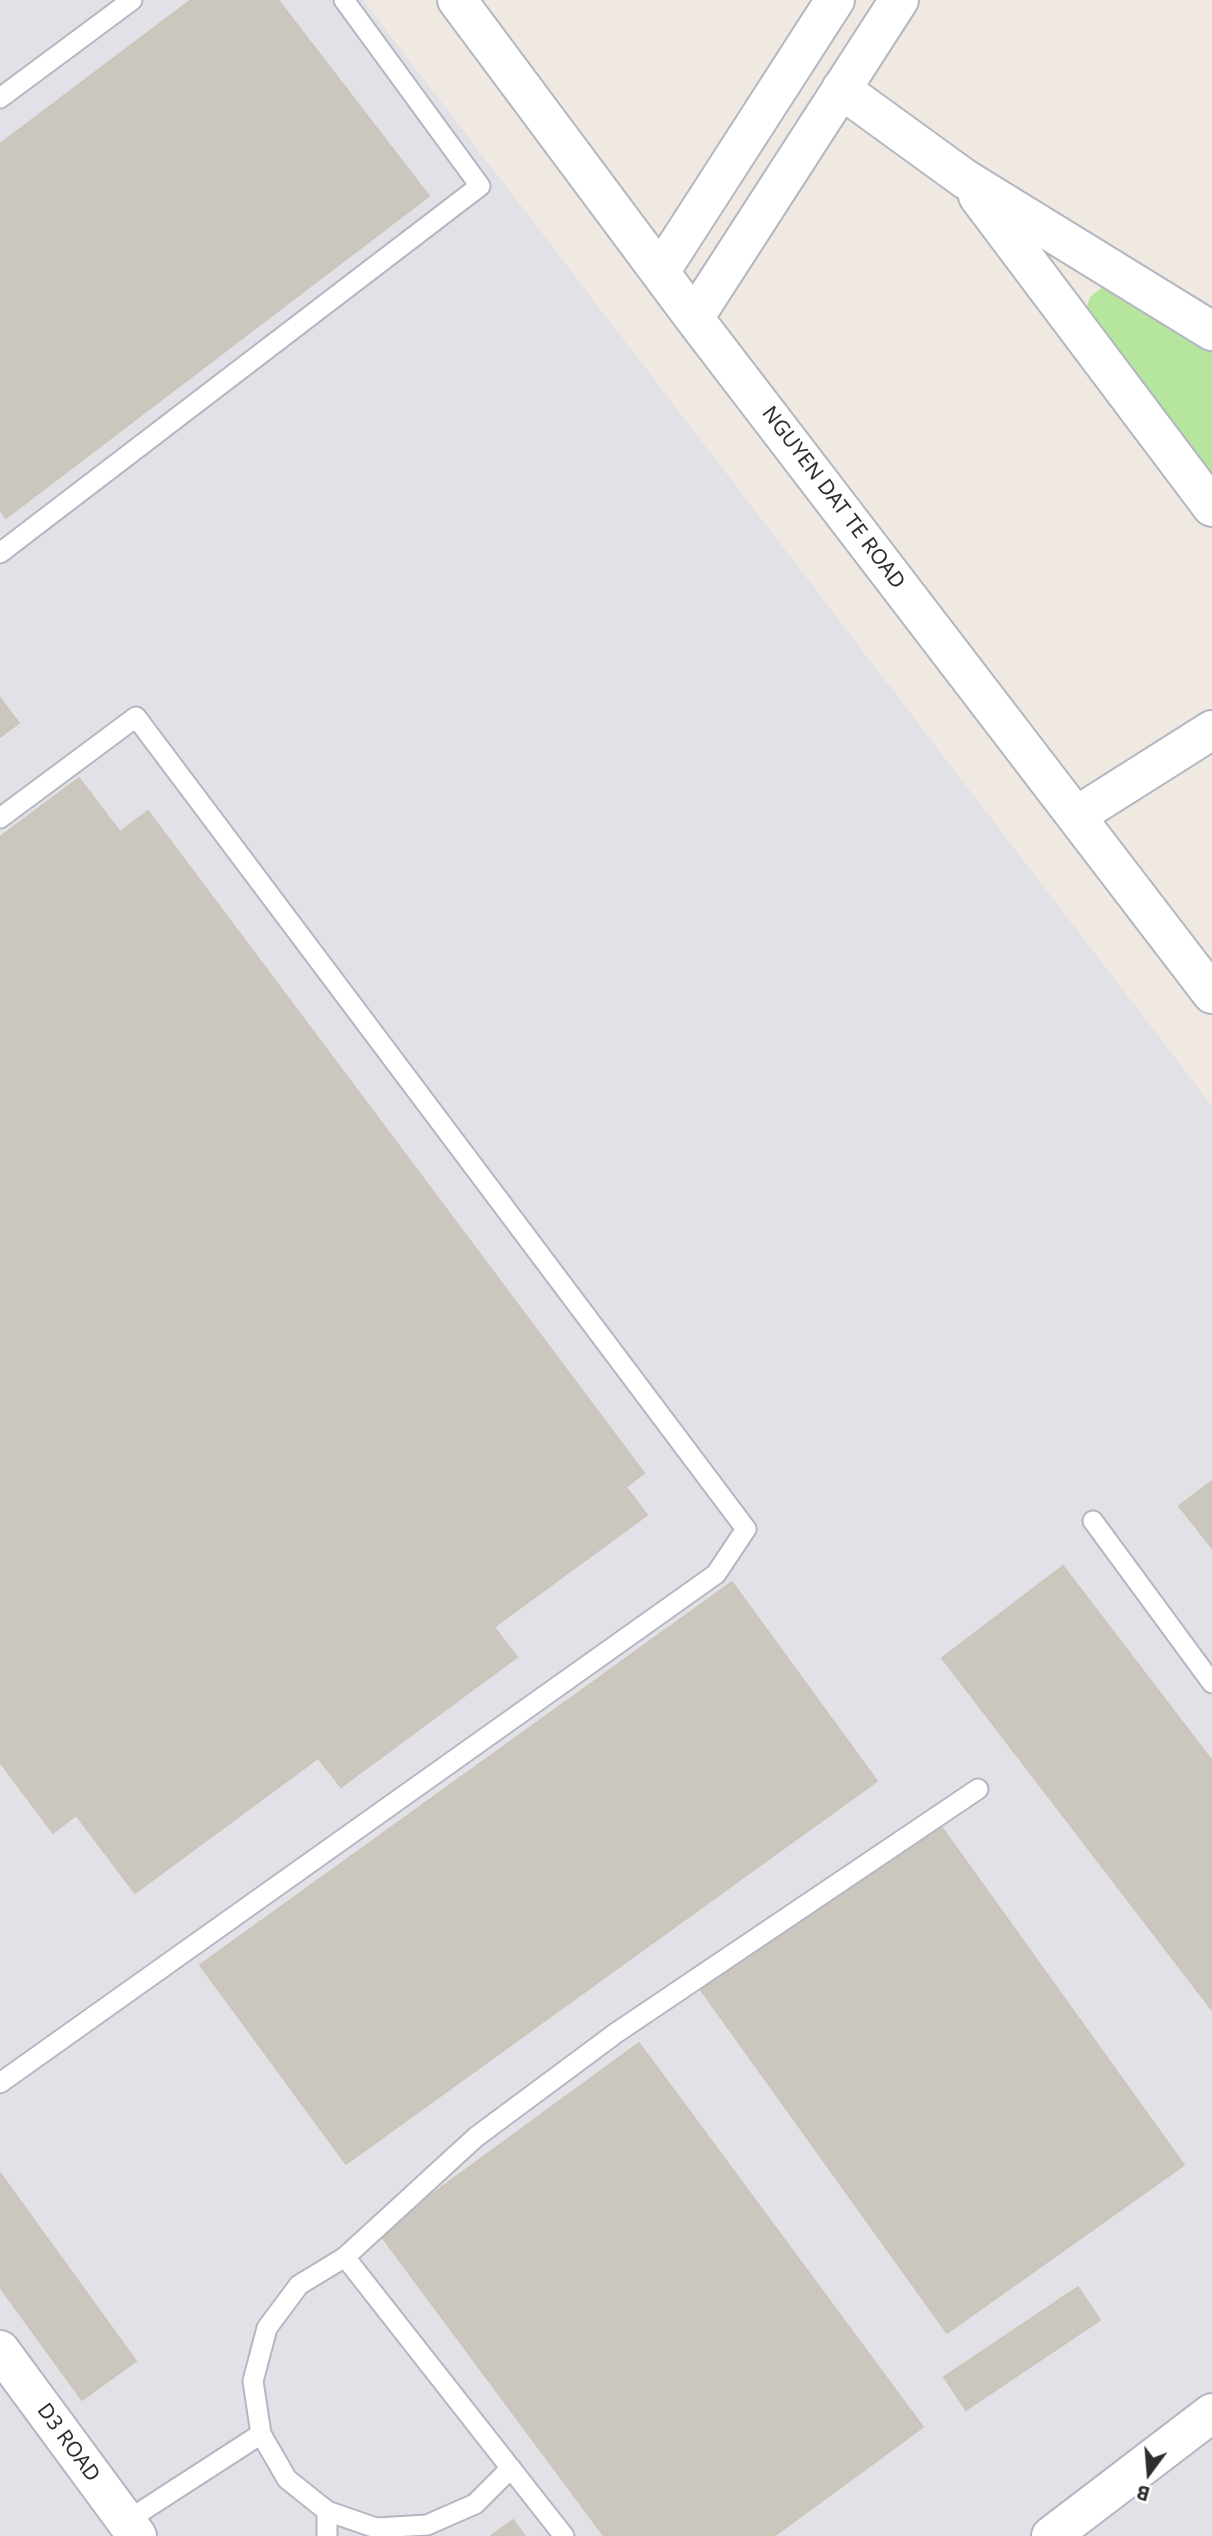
<!DOCTYPE html>
<style>
body{margin:0}
#map{position:relative;width:1212px;height:2536px;overflow:hidden;background:#efe9e1;font-family:"Noto Sans",sans-serif}
canvas{display:block}
.north{position:absolute;left:1114px;top:2438px;width:70px;height:70px;-webkit-text-stroke:5px #fff;paint-order:stroke;rotate:196deg;font-size:19px;font-weight:700;line-height:28px;text-align:center;color:#2e2e2e}
.north::after{content:'';display:block;margin:auto;width:24px;height:32px;background:#2e2e2e;clip-path:polygon(50% 0,100% 100%,50% 72%,0 100%)}
</style>
<div id="map">
<canvas width="1212" height="2536"></canvas>
<div class="north">B</div>
</div>
<script>
const ctx = document.querySelector('canvas').getContext('2d');
ctx.lineJoin = 'round';
function paint(path, color) {
  ctx.fillStyle = color;
  ctx.fill(path, 'evenodd');
}
function poly(rows) {
  const path = new Path2D();
  for (const r of rows) {
    path.moveTo(r[0], r[1]);
    for (let i = 2; i < r.length; i += 2) path.lineTo(r[i], r[i + 1]);
  }
  return path;
}
function trace(path, color, width, dash) {
  ctx.strokeStyle = color;
  ctx.lineWidth = width;
  ctx.lineCap = dash ? 'butt' : 'round';
  ctx.setLineDash(dash || []);
  ctx.stroke(path);
}
function label(font, color, halo, rows, align = 'center') {
  ctx.font = font + ' "Noto Sans",sans-serif';
  ctx.lineWidth = 5;
  ctx.setLineDash([]);
  ctx.textBaseline = 'middle';
  ctx.strokeStyle = halo;
  ctx.fillStyle = color;
  for (const [text, x, y, turn = 0] of rows) {
    ctx.save();
    ctx.translate(x, y);
    ctx.rotate((+turn || 0) * Math.PI / 180);
    ctx.textAlign = isNaN(turn) ? turn : align;
    if (halo) ctx.strokeText(text, 0, 0);
    ctx.fillText(text, 0, 0);
    ctx.restore();
  }
}
paint(poly([
 [0,0,363,0,1212,1106,1212,2536,0,2536]
]), '#e3e1e8');
paint(poly([
 [1104,286,1212,348,1212,482,1085,313,1090,297]
]), '#b6e59e');
const building = poly([
 [191,0,278,0,429,196,6,518,0,510,0,144,191,0],
 [0,698,19,723,0,737,0,698],
 [79,778,120,832,148,811,644,1473,626,1487,647,1515,494,1627,517,1657,341,1787,318,1758,135,1893,76,1815,53,1833,0,1762,0,837,79,778],
 [1212,1481,1212,1548,1179,1506,1212,1481],
 [1063,1566,1212,1761,1212,2010,942,1658,1063,1566],
 [732,1582,877,1781,346,2164,200,1965,732,1582],
 [935,1818,1184,2165,947,2333,698,1986,935,1818],
 [639,2043,923,2427,774,2536,604,2536,379,2233,639,2043],
 [0,2173,136,2361,82,2400,0,2287,0,2173],
 [1078,2287,1100,2320,966,2410,944,2377,1078,2287],
 [513,2520,525,2536,491,2536,513,2520]
]);
paint(building, '#cbc7bf');
trace(building, '#cbc5ba', 2);
const service = poly([
 [0,98,132,0],
 [0,553,480,186,344,0],
 [0,818,136,717,746,1529,716,1574,0,2083],
 [1093,1521,1212,1683],
 [345,2257,564,2536],
 [511,2468,475,2504,427,2525,376,2528,327,2511,287,2479,261,2434,253,2381,267,2328,299,2285,345,2257,476,2137,616,2033,978,1789],
 [125,2522,261,2434],
 [327,2536,327,2511]
]);
const minor = poly([
 [457,0,694,318,1212,994],
 [841,89,965,179,1212,331],
 [978,196,1212,507],
 [660,272,835,0],
 [694,318,899,0],
 [1076,816,1212,730],
 [1051,2536,1212,2413]
]);
const secondary = poly([
 [0,2350,137,2536]
]);
trace(service, '#b4b7c1', 23);
trace(minor, '#b4b7c1', 42);
trace(secondary, '#b4b7c1', 42);
trace(service, '#fff', 19);
trace(minor, '#fff', 38);
trace(secondary, '#fff', 38);
label('21px', '#2e2e2e', '#fff', [
 ["NGUYEN DAT TE ROAD",833,498,53],
 ["D3 ROAD",68,2443,54]
]);
</script>
